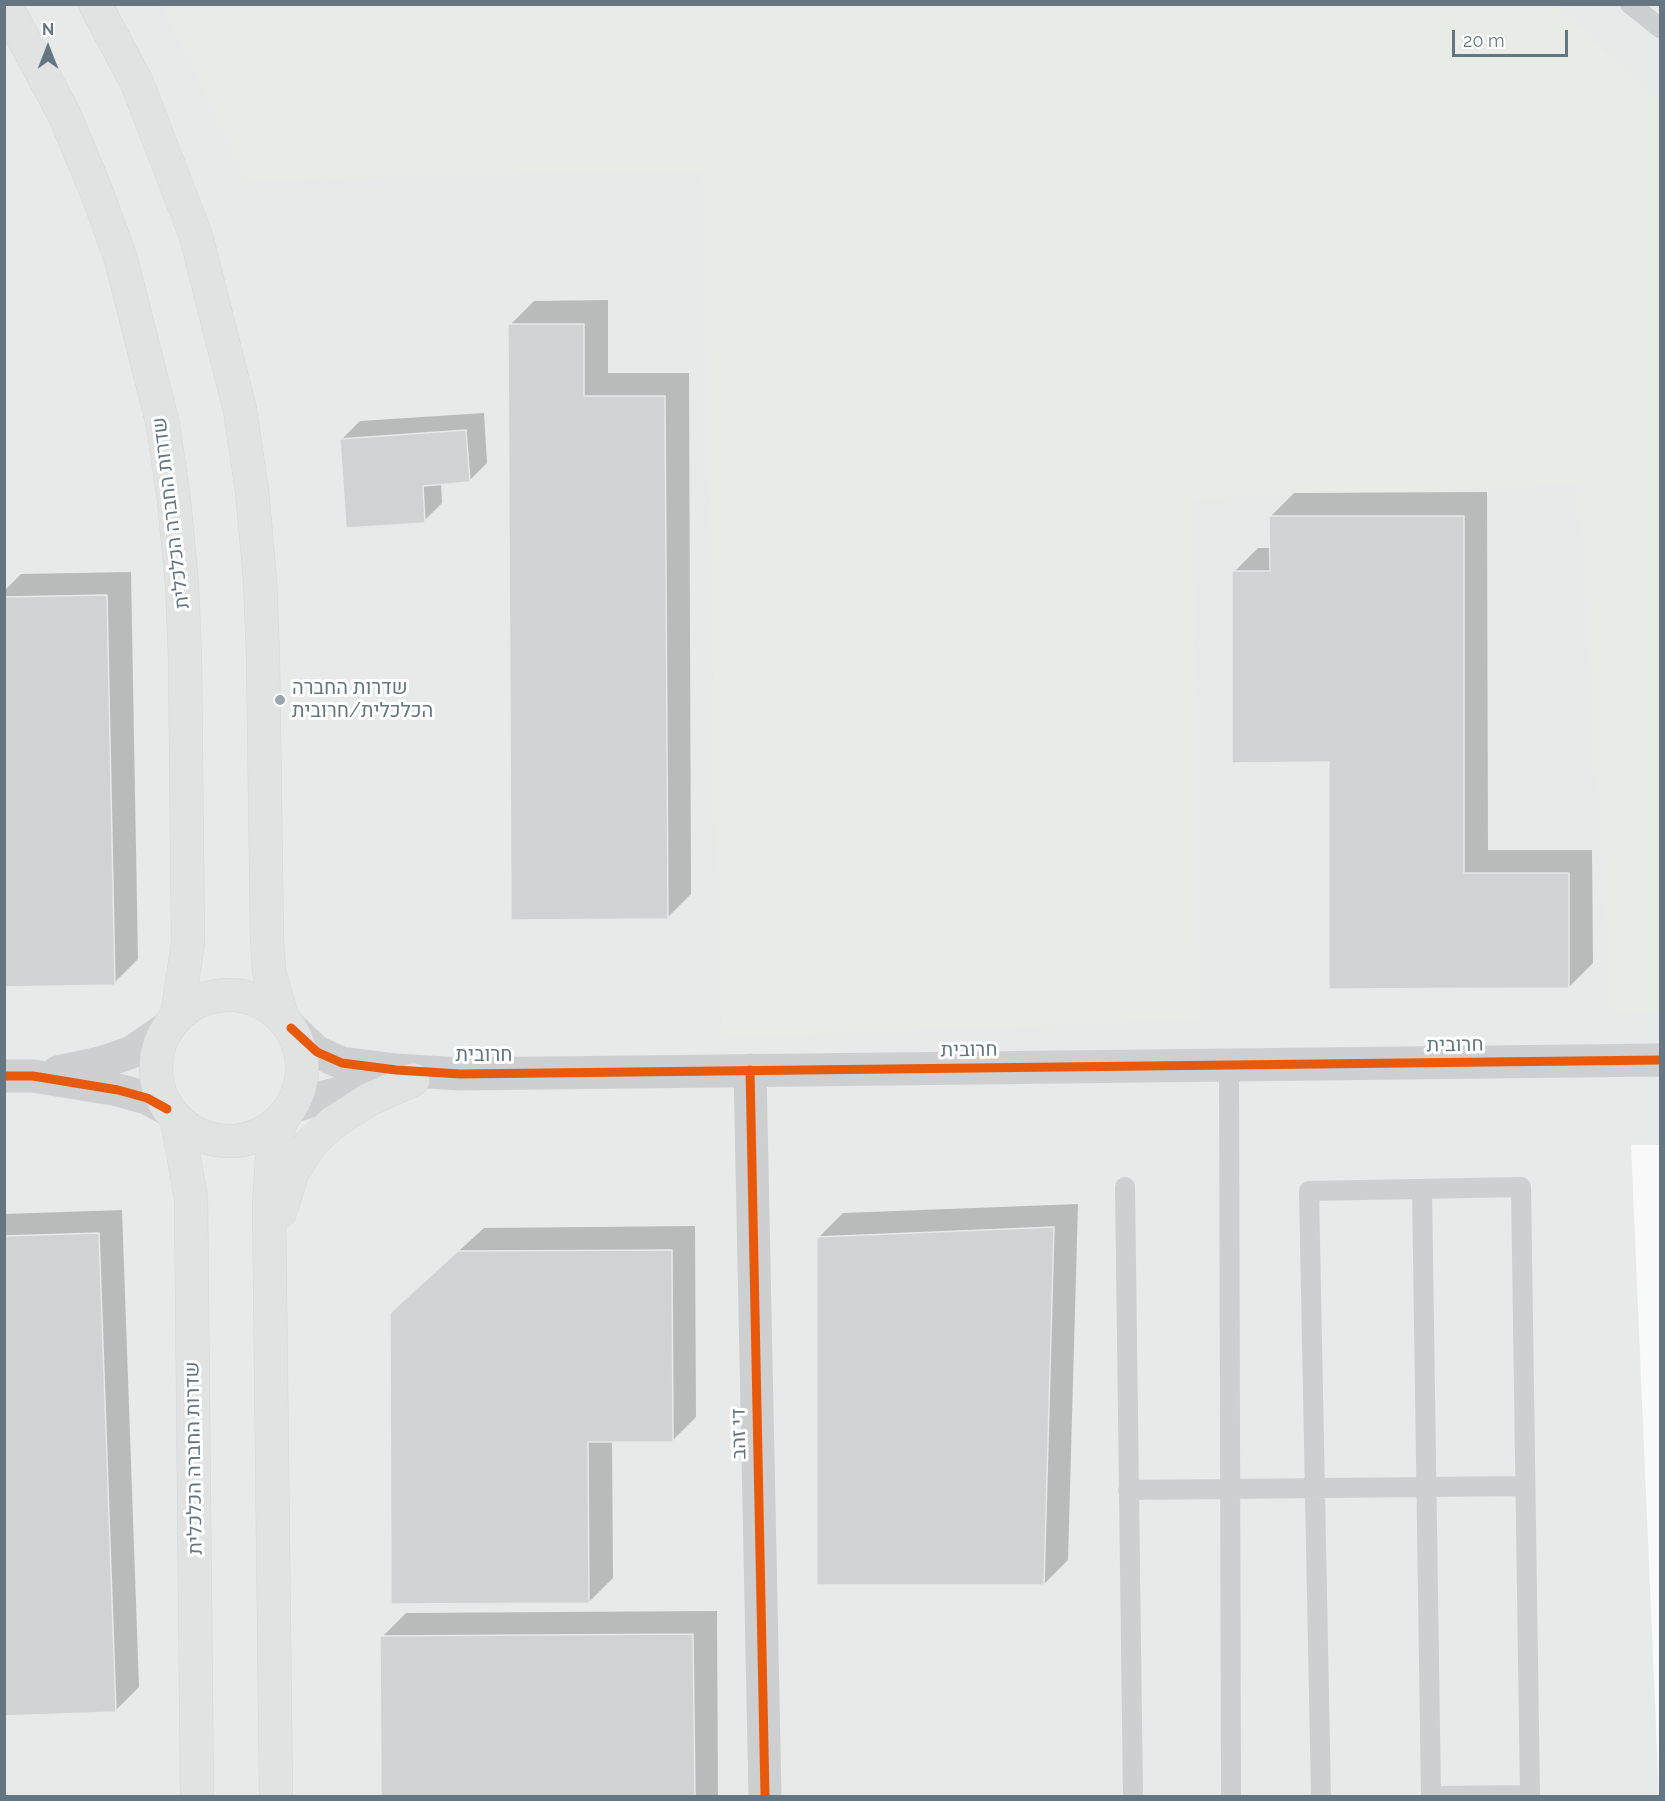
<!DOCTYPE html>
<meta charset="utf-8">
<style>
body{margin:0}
#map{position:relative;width:1665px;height:1801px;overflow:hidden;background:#f9f9f9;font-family:Raleway,sans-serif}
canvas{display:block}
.frame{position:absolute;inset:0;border:6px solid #657683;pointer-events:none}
.north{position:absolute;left:18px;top:18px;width:60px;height:60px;-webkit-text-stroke:4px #fff;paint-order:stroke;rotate:0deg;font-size:16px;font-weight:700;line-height:24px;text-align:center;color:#657683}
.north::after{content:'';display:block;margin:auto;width:21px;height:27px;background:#657683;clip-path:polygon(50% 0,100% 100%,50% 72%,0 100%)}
.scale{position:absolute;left:1452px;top:30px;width:116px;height:27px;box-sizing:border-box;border:3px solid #657683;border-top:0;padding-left:8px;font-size:18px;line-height:21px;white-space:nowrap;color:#657683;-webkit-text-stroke:4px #fff;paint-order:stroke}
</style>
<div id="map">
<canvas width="1665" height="1801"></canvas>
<div class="frame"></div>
<div class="north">N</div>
<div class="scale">20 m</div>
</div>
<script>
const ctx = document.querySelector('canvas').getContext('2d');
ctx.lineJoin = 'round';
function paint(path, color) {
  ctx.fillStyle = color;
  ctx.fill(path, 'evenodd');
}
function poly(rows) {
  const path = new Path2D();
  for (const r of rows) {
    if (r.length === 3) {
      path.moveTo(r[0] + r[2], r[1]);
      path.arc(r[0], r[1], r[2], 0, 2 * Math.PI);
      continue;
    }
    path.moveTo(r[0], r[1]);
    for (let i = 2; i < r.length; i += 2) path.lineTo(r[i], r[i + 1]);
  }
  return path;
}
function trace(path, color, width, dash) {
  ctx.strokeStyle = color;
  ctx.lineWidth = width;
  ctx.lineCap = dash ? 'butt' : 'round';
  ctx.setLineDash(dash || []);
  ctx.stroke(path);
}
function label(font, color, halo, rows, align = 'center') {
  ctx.font = font + ' Raleway,Heebo,sans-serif';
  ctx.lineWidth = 6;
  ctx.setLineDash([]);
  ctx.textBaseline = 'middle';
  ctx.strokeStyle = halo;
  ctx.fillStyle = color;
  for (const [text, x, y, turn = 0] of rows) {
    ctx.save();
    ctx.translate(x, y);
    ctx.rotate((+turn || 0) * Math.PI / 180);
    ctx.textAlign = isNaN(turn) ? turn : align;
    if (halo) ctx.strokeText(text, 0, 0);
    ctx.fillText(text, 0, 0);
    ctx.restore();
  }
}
paint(poly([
 [5,5,1660,5,1660,1145,1631,1145,1659,1796,5,1796]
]), '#e8e9e9');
paint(poly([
 [161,5,1555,5,1660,102,1660,1012,1612,1011,1579,485,1193,499,1198,1020,722,1038,702,171,246,180,189,58]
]), '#e8ebe6');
paint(poly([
 [608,300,608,373,689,373,691,894,667,918,510,325,534,301],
 [484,413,487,463,469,481,441,483,442,503,424,521,342,439,360,421],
 [1487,492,1488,850,1592,850,1593,963,1569,987,1330,760,1234,572,1258,548,1271,548,1270,517,1294,493],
 [131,572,138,959,114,983,4,986,4,591,21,574],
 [1078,1204,1068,1560,1044,1584,819,1237,843,1213],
 [122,1210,139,1687,115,1711,4,1715,4,1214],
 [695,1226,696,1417,672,1441,612,1441,613,1578,589,1602,391,1313,484,1228],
 [717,1611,718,1796,383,1796,382,1637,406,1613],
 [4,1795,99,1796,4,1796]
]), '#0003');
const building = poly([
 [508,324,584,324,584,396,665,396,668,919,511,920,508,324],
 [466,430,470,482,423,486,425,523,346,528,340,439,466,430],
 [1269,516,1464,516,1464,873,1569,873,1569,988,1329,989,1329,762,1232,763,1232,571,1270,571,1269,516],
 [107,595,115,985,4,987,4,597,107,595],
 [1054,1227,1044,1585,817,1585,817,1237,1054,1227],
 [99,1233,116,1712,4,1716,4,1236,99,1233],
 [672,1250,673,1442,588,1442,589,1603,391,1604,390,1313,458,1251,672,1250],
 [693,1634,695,1796,381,1796,380,1636,693,1634]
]);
paint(building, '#d0d2d3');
trace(building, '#e8e8e8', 1.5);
const secondary = poly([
 [5,4,65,116,97,193,121,259,163,425,174,500,182,585,185,658,188,943,177,1016],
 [95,4,137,83,196,236,240,410,252,491,260,579,263,656,267,939,269,971,282,1017],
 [229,1068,73],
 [177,1120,191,1198,197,1796],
 [280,1212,293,1171,311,1143,334,1122,370,1099,413,1080],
 [276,1796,269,1203,272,1157,281,1121]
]);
trace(secondary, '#d5d6d7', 34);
trace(poly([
 [1630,4,1660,28],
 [1229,1065,1231,1796],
 [1125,1187,1133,1796],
 [1422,1189,1431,1796],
 [1128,1490,1525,1486],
 [1321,1796,1309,1191,1521,1187,1530,1795,1436,1796]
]), '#cecfd0', 20);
trace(poly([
 [291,1028,317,1052,342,1063,396,1070,460,1074,1660,1060],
 [750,1070,765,1796],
 [58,1072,100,1063,132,1052,168,1027],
 [4,1076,33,1076,118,1090,147,1098,167,1109],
 [292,1107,319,1098,361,1088,399,1082]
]), '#cecfd0', 33);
trace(secondary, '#e1e2e2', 33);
trace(poly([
 [291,1028,317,1052,342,1063,396,1070,460,1074,1660,1060],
 [750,1070,765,1796],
 [4,1076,33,1076,118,1090,147,1098,167,1109]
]), '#e8590c', 9);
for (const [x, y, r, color] of [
 [280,700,6,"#99a4ac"]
]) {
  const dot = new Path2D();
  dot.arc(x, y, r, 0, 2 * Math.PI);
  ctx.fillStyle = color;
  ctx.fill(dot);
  trace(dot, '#fff', 2);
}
label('20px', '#657683', '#fff', [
 ["שדרות החברה הכלכלית",171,513,-97],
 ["חרובית",1455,1045,-1],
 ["חרובית",969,1050,-1],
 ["חרובית",484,1055],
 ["די זהב",739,1434,-91],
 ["שדרות החברה הכלכלית",194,1458,-91]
]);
label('20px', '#657683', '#fff', [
 ["שדרות החברה",292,688],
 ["הכלכלית/חרובית",292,711]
], 'left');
</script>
